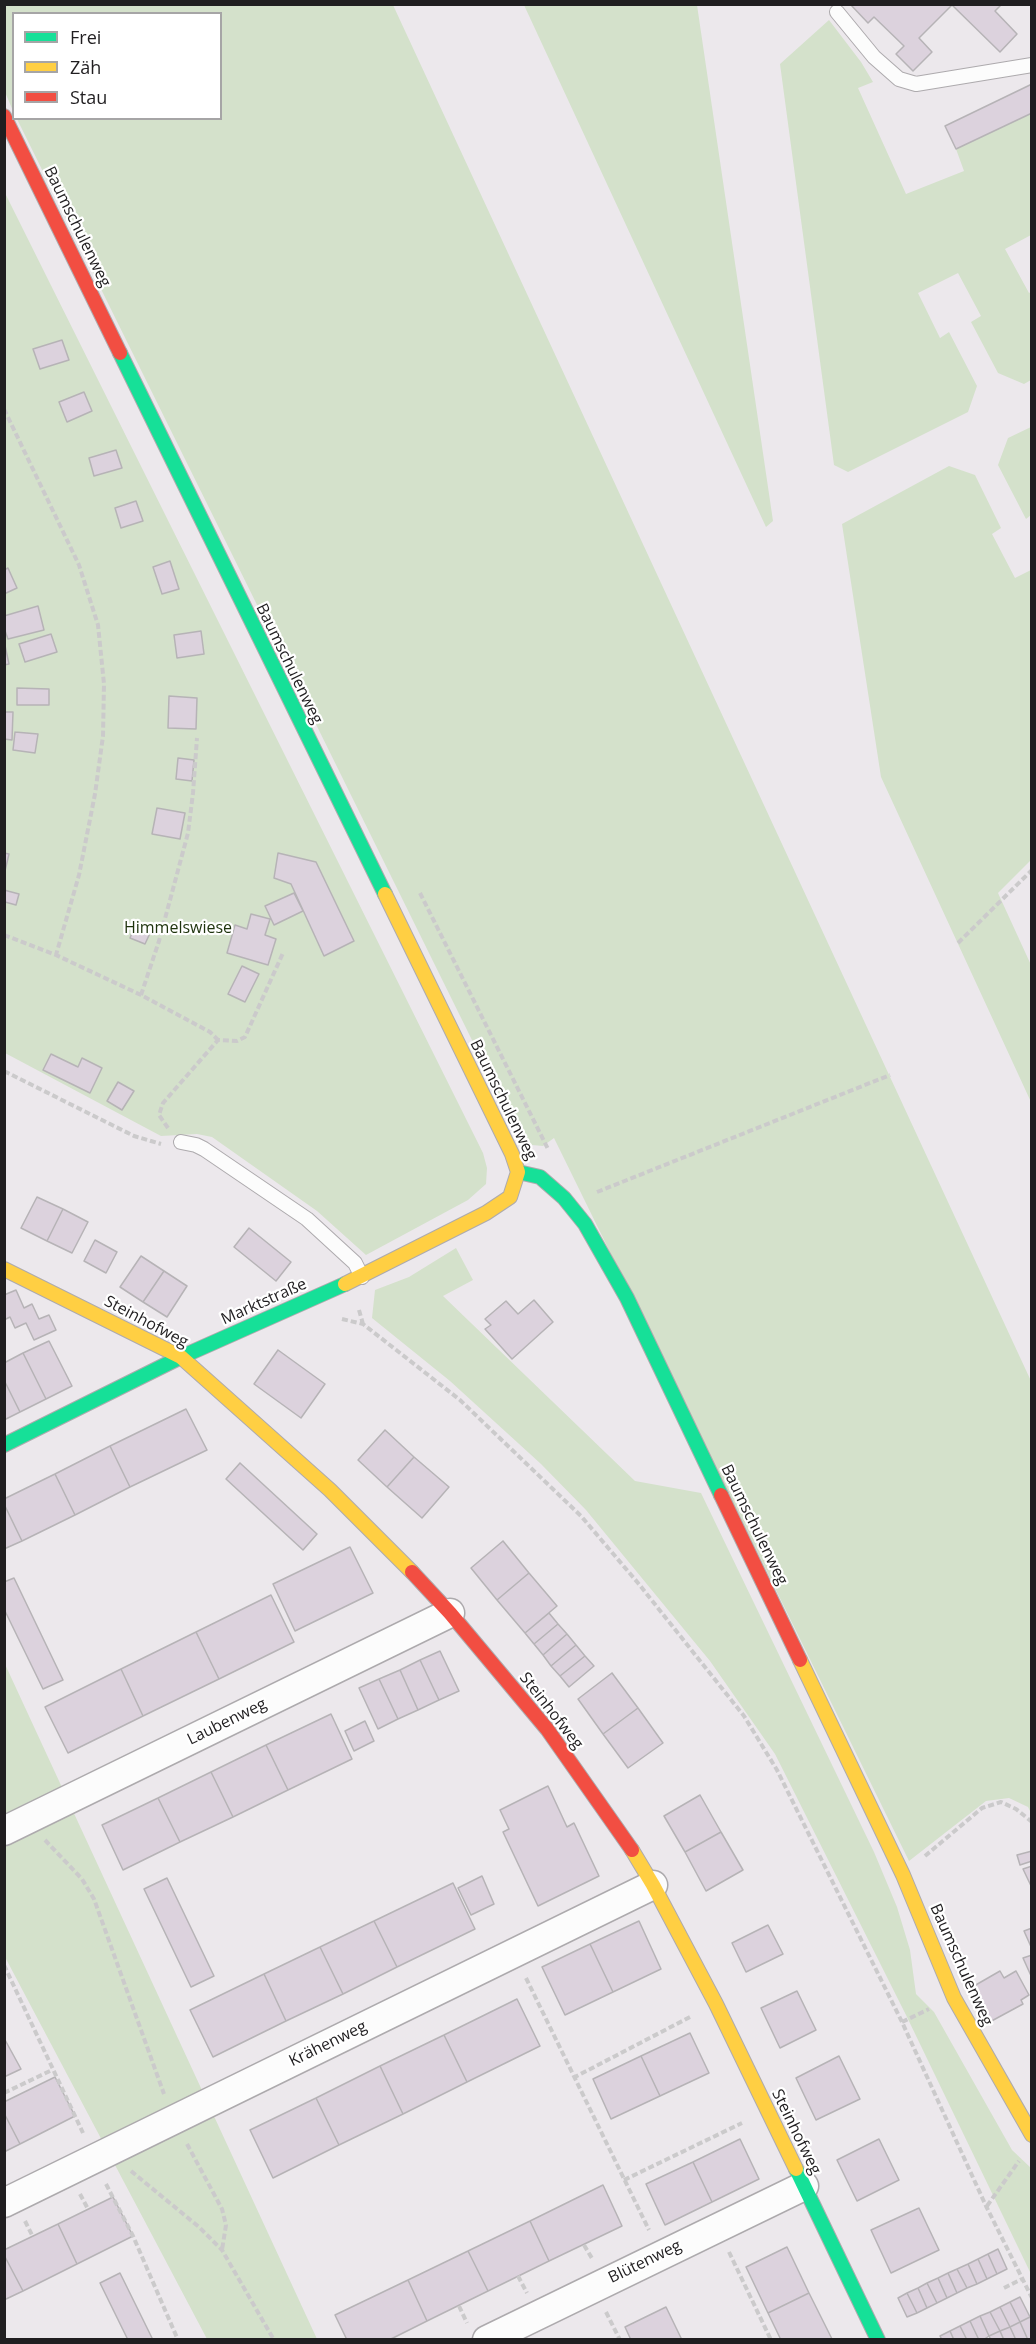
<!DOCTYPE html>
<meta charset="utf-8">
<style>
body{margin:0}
#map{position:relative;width:1036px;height:2344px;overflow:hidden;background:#ece8ec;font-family:"Open Sans",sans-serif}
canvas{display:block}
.frame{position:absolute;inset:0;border:6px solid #201e20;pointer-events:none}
.legend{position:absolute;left:12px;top:12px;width:210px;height:108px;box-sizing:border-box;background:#fff;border:2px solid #a6a5a6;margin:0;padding:8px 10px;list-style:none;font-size:18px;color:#201e20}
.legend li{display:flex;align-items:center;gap:12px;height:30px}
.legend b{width:30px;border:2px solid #a6a5a6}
</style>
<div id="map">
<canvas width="1036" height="2344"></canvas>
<div class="frame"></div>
<ul class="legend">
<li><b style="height:8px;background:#16e098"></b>Frei</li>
<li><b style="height:8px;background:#ffcf43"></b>Zäh</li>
<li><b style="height:8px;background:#f24e42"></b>Stau</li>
</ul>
</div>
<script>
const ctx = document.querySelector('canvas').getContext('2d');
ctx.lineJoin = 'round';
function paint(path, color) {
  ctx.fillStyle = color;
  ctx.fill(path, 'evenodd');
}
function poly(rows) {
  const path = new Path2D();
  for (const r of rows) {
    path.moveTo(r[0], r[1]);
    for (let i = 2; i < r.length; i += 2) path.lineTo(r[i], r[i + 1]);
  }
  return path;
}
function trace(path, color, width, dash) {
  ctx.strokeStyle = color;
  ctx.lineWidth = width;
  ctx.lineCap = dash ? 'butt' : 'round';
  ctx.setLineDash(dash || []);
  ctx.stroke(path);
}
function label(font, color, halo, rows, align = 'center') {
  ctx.font = font + ' "Open Sans",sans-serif';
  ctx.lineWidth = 4.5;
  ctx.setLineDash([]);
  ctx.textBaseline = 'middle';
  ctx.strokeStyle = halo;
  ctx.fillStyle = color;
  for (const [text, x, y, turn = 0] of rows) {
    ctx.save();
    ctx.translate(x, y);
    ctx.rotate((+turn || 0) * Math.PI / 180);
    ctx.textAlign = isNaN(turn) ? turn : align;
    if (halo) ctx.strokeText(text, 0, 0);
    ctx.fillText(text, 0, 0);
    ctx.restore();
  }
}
paint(poly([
 [5,5,393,5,1031,1381,1031,1813,1028,1807,1009,1798,986,1801,909,1861,554,1138,543,1146,532,1145,509,1115,17,119,220,118,220,14,14,14,13,111,5,92],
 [524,5,697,5,773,521,766,527],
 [829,20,861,62,873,82,858,88,906,194,964,171,956,149,1031,113,1031,235,1005,249,1029,293,1031,292,1031,380,1024,384,998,373,971,322,981,316,958,273,918,293,940,338,949,332,977,386,968,412,848,472,834,465,780,64],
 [4,191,483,1153,487,1168,486,1184,468,1200,366,1255,317,1211,212,1137,197,1134,161,1136,5,1053],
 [1031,427,1031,515,1026,519,998,465,1008,438],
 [949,466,975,475,1001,528,992,534,1015,578,1031,570,1031,860,998,893,1031,965,1031,1102,881,777,842,524],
 [456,1248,473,1280,443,1296,635,1481,701,1493,874,1852,897,1907,910,1950,916,1994,934,2012,1012,2150,1031,2168,1031,2274,906,2015,775,1754,710,1661,586,1510,541,1464,450,1381,372,1318,375,1290,409,1277],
 [4,1662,317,2339,207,2339,5,1957]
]), '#d4e1cb');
const building = poly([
 [850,4,1002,4,995,11,1017,34,1000,52,952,5,919,38,932,52,913,71,896,54,904,46,874,17,868,23,850,4],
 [1032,84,1032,113,956,149,945,126,1032,84],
 [62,340,69,360,40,369,33,349,62,340],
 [84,392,92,411,67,422,59,402,84,392],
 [116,450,122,468,94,476,89,458,116,450],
 [136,501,143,521,121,528,115,508,136,501],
 [170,561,179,589,162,594,153,567,170,561],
 [8,568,17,588,4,594,4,570,8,568],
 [38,606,44,630,8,639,4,628,4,616,38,606],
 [201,631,204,654,177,658,174,635,201,631],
 [51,634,57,652,25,662,19,644,51,634],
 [4,641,9,664,4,665,4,641],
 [17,688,49,689,49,705,17,705,17,688],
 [169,696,197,698,196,729,168,728,169,696],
 [4,712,13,712,12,740,4,739,4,712],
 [15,732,38,734,35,753,13,750,15,732],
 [178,758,194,760,192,781,176,779,178,758],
 [157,808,185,813,180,839,152,834,157,808],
 [4,853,9,854,4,875,4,853],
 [278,853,316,862,354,941,324,956,291,884,274,878,278,853],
 [4,890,19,894,16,905,5,902,4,904,4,890],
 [294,893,303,911,274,925,265,906,294,893],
 [251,914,270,919,265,935,276,939,268,965,227,953,235,925,247,929,251,914],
 [135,925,151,931,145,944,130,938,135,925],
 [242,966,259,974,245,1002,228,994,242,966],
 [51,1054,78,1067,82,1058,102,1068,90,1093,43,1070,51,1054],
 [118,1082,134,1091,122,1110,107,1101,118,1082],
 [37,1197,63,1209,47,1241,21,1228,37,1197],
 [63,1209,88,1222,72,1253,47,1241,63,1209],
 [249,1228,291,1262,276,1281,234,1247,249,1228],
 [95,1240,117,1252,106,1273,84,1261,95,1240],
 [141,1256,164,1271,143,1302,120,1287,141,1256],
 [164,1271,187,1286,167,1317,143,1302,164,1271],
 [16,1290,24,1308,32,1304,39,1319,49,1315,56,1330,34,1340,26,1323,15,1328,10,1317,4,1320,4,1295,16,1290],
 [534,1300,553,1322,512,1359,485,1329,491,1325,485,1319,506,1301,518,1314,534,1300],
 [49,1341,72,1386,46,1399,23,1353,49,1341],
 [278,1350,325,1384,301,1418,254,1384,278,1350],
 [23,1353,46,1399,20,1412,4,1380,4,1363,23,1353],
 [4,1380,20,1412,4,1420,4,1380],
 [186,1409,207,1450,130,1487,110,1446,186,1409],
 [385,1430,414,1457,387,1487,358,1460,385,1430],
 [110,1446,130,1487,75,1515,55,1474,110,1446],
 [414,1457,449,1487,422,1518,387,1487,414,1457],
 [240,1463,317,1534,303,1550,226,1479,240,1463],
 [55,1474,75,1515,22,1541,4,1504,4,1499,55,1474],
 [4,1504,22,1541,4,1549,4,1504],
 [503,1541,529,1573,497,1600,471,1568,503,1541],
 [350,1547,373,1593,295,1631,273,1584,350,1547],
 [529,1573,557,1606,525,1633,497,1600,529,1573],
 [14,1578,63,1680,43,1689,4,1609,4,1582,14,1578],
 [271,1595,294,1642,219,1679,196,1632,271,1595],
 [549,1613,558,1624,534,1644,525,1633,549,1613],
 [558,1624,567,1634,543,1655,534,1644,558,1624],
 [196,1632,219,1679,143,1716,121,1669,196,1632],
 [567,1634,576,1645,551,1666,543,1655,567,1634],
 [576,1645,585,1656,560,1676,551,1666,576,1645],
 [440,1651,459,1691,439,1700,420,1660,440,1651],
 [585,1656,594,1666,569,1687,560,1676,585,1656],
 [420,1660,439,1700,418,1710,400,1670,420,1660],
 [121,1669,143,1716,68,1753,45,1707,121,1669],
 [400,1670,418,1710,398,1719,379,1679,400,1670],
 [612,1673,638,1708,603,1734,578,1699,612,1673],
 [379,1679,398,1719,378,1729,359,1688,379,1679],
 [638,1708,663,1743,628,1768,603,1734,638,1708],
 [331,1714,352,1759,288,1790,266,1745,331,1714],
 [365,1721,374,1741,354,1751,345,1731,365,1721],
 [266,1745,288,1790,233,1817,211,1772,266,1745],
 [211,1772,233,1817,180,1842,158,1798,211,1772],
 [548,1786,567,1827,574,1823,599,1876,538,1906,503,1832,509,1829,500,1810,548,1786],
 [700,1795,721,1832,685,1852,664,1816,700,1795],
 [158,1798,180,1842,123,1870,102,1825,158,1798],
 [721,1832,743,1870,706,1891,685,1852,721,1832],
 [1032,1851,1032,1861,1020,1865,1017,1855,1032,1851],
 [1032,1866,1032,1888,1023,1869,1032,1866],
 [482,1876,494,1904,471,1915,458,1888,482,1876],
 [167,1878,214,1976,191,1987,144,1889,167,1878],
 [453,1883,475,1929,397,1967,374,1921,453,1883],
 [374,1921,397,1967,343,1994,320,1947,374,1921],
 [639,1921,661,1969,613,1992,590,1944,639,1921],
 [768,1925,783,1954,746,1972,732,1943,768,1925],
 [1032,1928,1032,1949,1024,1931,1032,1928],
 [590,1944,613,1992,565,2015,542,1967,590,1944],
 [320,1947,343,1994,286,2021,264,1974,320,1947],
 [1032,1955,1032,1978,1023,1958,1032,1955],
 [1000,1971,1004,1978,1016,1971,1029,1995,1021,2000,1023,2004,986,2024,967,1990,1000,1971],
 [264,1974,286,2021,213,2057,190,2010,264,1974],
 [797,1991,816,2030,780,2048,761,2008,797,1991],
 [517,1999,540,2046,467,2082,444,2035,517,1999],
 [690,2033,709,2073,660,2096,641,2056,690,2033],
 [444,2035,467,2082,403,2114,380,2066,444,2035],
 [4,2038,21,2069,4,2077,4,2038],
 [641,2056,660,2096,611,2119,593,2079,641,2056],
 [839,2056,860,2099,816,2120,796,2078,839,2056],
 [380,2066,403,2114,339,2145,316,2098,380,2066],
 [55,2077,75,2116,20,2144,4,2113,4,2102,55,2077],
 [316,2098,339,2145,273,2178,250,2130,316,2098],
 [4,2113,20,2144,4,2152,4,2113],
 [740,2139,759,2179,712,2202,693,2162,740,2139],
 [879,2139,899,2180,857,2201,837,2160,879,2139],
 [693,2162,712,2202,665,2225,646,2184,693,2162],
 [603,2185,622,2226,549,2261,530,2221,603,2185],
 [113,2197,133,2236,77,2264,58,2224,113,2197],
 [919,2208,939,2250,891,2273,871,2230,919,2208],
 [530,2221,549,2261,488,2291,468,2251,530,2221],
 [58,2224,77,2264,23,2291,4,2255,4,2250,58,2224],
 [787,2247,809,2293,768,2313,746,2267,787,2247],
 [998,2249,1007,2269,997,2274,988,2254,998,2249],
 [468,2251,488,2291,427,2321,408,2280,468,2251],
 [988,2254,997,2274,987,2279,978,2259,988,2254],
 [4,2255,23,2291,4,2300,4,2255],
 [978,2259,987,2279,977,2284,968,2264,978,2259],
 [968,2264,977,2284,967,2288,957,2269,968,2264],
 [957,2269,967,2288,957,2293,948,2273,957,2269],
 [120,2273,153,2340,128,2340,100,2283,120,2273],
 [948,2273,957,2293,947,2298,938,2278,948,2273],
 [938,2278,947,2298,937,2303,927,2283,938,2278],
 [408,2280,427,2321,389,2340,347,2340,335,2315,408,2280],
 [927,2283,937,2303,927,2308,918,2288,927,2283],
 [918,2288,927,2308,917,2313,907,2293,918,2288],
 [809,2293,832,2339,781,2340,768,2313,809,2293],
 [907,2293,917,2313,907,2317,898,2298,907,2293],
 [1020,2297,1030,2317,1020,2322,1010,2302,1020,2297],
 [1010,2302,1020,2322,1010,2327,1000,2307,1010,2302],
 [666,2307,682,2340,631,2340,625,2327,666,2307],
 [1000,2307,1010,2327,1000,2331,990,2312,1000,2307],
 [990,2312,1000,2331,989,2336,980,2316,990,2312],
 [980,2316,989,2336,983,2340,979,2340,970,2321,980,2316],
 [1030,2317,1032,2321,1032,2340,1028,2340,1020,2322,1030,2317],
 [970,2321,979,2340,967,2340,960,2326,970,2321],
 [1020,2322,1028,2340,1016,2340,1010,2327,1020,2322],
 [960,2326,967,2340,954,2340,950,2331,960,2326],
 [1010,2327,1016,2340,1004,2340,1000,2331,1010,2327],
 [950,2331,954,2340,942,2340,940,2336,950,2331],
 [1000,2331,1004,2340,991,2340,989,2336,1000,2331]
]);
paint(building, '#dcd2dd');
trace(building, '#b6b3b6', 1.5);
const lane = poly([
 [837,12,874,57,899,79,916,84,1032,65],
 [181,1142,196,1145,204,1149,307,1219,355,1263,362,1277]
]);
const street = poly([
 [4,1831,450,1613],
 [4,2203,653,1885],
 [487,2340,804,2186]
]);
const fast = poly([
 [120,353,385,894],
 [518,1172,540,1177,564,1198,585,1224,627,1298,721,1495],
 [4,1445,181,1357,345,1284],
 [796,2169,878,2340]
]);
const slow = poly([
 [4,1269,181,1357,330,1490,412,1572],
 [345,1284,486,1213,510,1197,518,1172,512,1154,385,894],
 [800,1660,903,1875,954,1998,1032,2135],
 [632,1850,653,1885,716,2004,796,2169]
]);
const jam = poly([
 [4,116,120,353],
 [721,1495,800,1660],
 [412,1572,450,1613,547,1729,632,1850]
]);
trace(lane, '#adaaad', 16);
trace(street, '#adaaad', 31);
trace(fast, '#adaaad', 16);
trace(slow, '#adaaad', 16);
trace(jam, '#adaaad', 16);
trace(poly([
 [4,409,79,565,98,625,104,684,103,736,95,794,79,875,56,955],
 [420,893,548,1149],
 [4,935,56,955,141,995,210,1032,218,1040],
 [958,943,1032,870],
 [141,995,159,941,188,833,193,793,197,738],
 [4,1071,134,1136,161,1144],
 [168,1128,159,1115,163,1103,218,1040,237,1041,245,1037,283,953],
 [597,1192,890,1075],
 [359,1310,363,1324],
 [342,1319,363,1324,460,1400,581,1516,638,1583,744,1716,777,1770,902,2022,986,2206,1032,2298],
 [45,1840,82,1879,94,1899,164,2094],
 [925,1856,982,1808,1001,1802,1016,1809,1032,1822],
 [4,1965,83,2133],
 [526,1978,649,2230],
 [902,2022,929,2009],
 [573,2078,690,2017],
 [4,2093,52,2070],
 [187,2144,222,2209,226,2225,222,2250],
 [131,2171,199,2227,222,2250,274,2340],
 [624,2180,742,2123],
 [106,2184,133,2236,178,2340],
 [80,2194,88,2209],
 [987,2206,1019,2161],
 [25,2221,33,2237],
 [584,2245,593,2260],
 [729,2252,771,2340],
 [518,2276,527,2293],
 [1004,2288,1022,2279],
 [459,2306,467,2323],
 [606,2312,620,2340],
 [390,2339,391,2340]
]), '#cbcacb', 4, [6, 3]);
trace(lane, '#fcfcfc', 14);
trace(street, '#fcfcfc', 28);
trace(fast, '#16e098', 14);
trace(slow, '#ffcf43', 14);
trace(jam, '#f24e42', 14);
label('16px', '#201e20', '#fff', [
 ["Baumschulenweg",77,227,64],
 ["Baumschulenweg",289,664,64],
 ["Baumschulenweg",503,1100,64],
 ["Marktstraße",264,1302,-24],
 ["Steinhofweg",146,1322,28],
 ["Baumschulenweg",754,1525,64],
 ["Steinhofweg",551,1711,52],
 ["Laubenweg",227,1722,-26],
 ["Baumschulenweg",961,1965,66],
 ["Krähenweg",328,2044,-26],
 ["Steinhofweg",796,2132,64],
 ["Blütenweg",645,2262,-26]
]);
label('16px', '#1e330d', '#fff', [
 ["Himmelswiese",178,928]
]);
</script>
